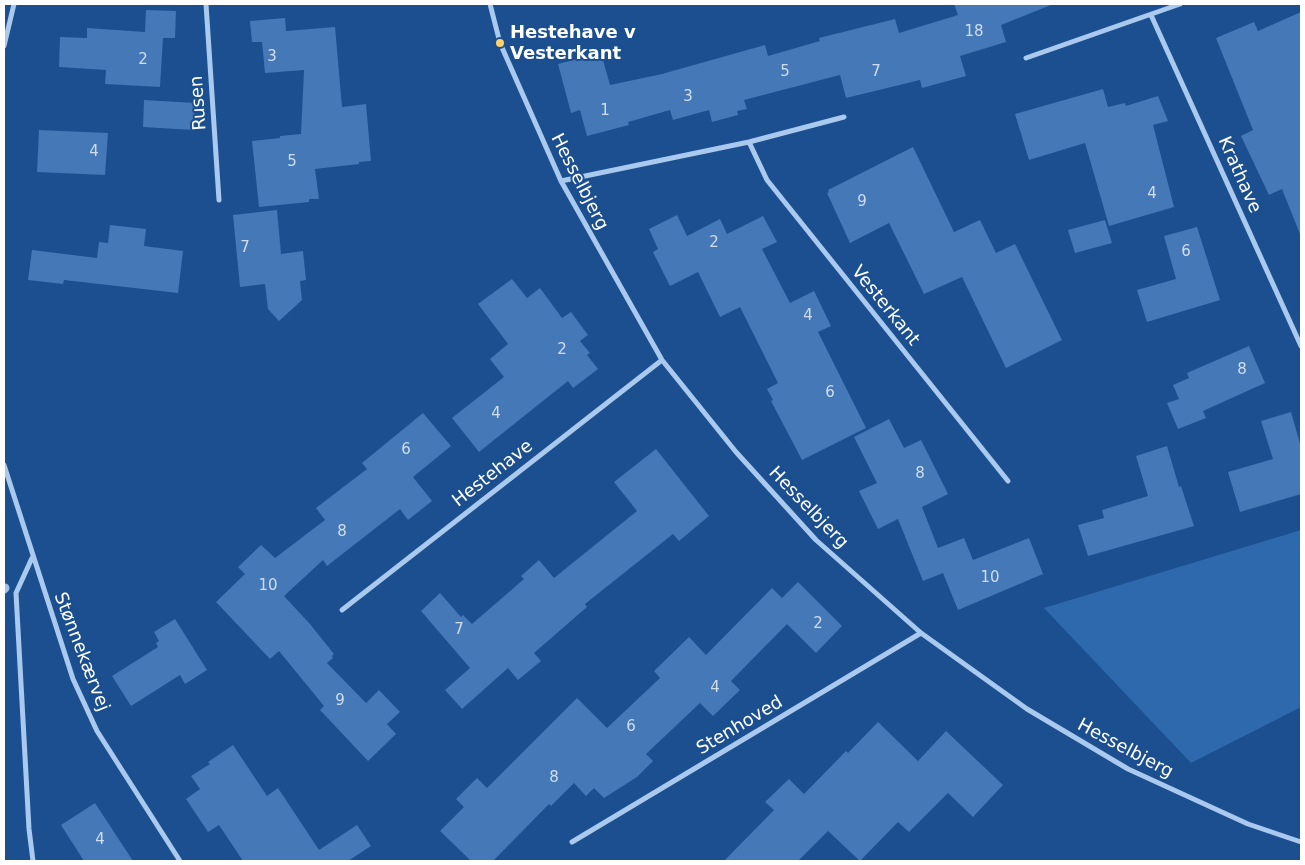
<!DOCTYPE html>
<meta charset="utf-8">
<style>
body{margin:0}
#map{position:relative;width:1305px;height:865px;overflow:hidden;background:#1b4f8f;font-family:"DejaVu Sans",sans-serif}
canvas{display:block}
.frame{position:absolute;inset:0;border:5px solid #fff;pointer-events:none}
</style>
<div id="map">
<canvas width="1305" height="865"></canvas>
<div class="frame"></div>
</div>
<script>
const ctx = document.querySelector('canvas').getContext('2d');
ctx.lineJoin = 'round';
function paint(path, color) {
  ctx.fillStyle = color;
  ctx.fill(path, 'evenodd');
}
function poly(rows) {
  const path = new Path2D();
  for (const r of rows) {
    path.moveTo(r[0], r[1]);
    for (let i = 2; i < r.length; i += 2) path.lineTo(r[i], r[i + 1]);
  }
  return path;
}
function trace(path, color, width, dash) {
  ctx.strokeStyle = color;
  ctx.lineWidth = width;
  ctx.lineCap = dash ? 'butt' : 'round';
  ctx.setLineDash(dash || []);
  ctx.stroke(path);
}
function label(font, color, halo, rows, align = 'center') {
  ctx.font = font + ' "DejaVu Sans",sans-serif';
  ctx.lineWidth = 4;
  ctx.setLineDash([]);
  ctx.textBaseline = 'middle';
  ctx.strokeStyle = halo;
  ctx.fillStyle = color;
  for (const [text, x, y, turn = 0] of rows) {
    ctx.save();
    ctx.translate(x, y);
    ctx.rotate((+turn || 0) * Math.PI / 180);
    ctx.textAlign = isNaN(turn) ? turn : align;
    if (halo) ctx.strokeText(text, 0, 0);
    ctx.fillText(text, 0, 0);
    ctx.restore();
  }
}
paint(poly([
 [1301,530,1301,707,1191,763,1044,608]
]), '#2e69ad');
trace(poly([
 [4,589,5,588]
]), '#9cc4f0', 9);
paint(poly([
 [954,4,1051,5,1001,25,1006,42,960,56,966,76,922,88,920,80,846,98,840,75,744,100,747,109,737,111,738,115,712,122,709,110,673,120,670,110,628,122,629,125,587,136,580,110,571,113,558,64,601,53,610,85,662,74,765,45,768,56,820,41,819,38,895,19,899,33,958,15],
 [146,10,176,11,175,38,163,38,160,87,105,84,106,70,59,67,60,37,87,38,87,28,145,32],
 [1301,12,1301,233,1300,234,1282,189,1269,195,1241,136,1253,130,1216,38,1254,22,1258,31],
 [285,18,286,31,335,27,342,107,366,104,371,161,359,162,359,164,315,169,319,199,309,199,309,202,259,207,252,141,280,138,280,136,301,134,304,70,265,73,262,42,252,42,250,21],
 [1103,89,1108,107,1125,103,1126,106,1158,96,1168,121,1153,125,1174,207,1109,226,1085,143,1029,160,1015,114],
 [144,100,195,103,194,130,143,127],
 [39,130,108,133,105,175,37,172],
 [913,147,954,232,980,220,996,253,1015,244,1062,340,1006,368,962,277,924,294,889,223,850,243,827,193,829,192,828,190],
 [277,210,281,254,303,251,306,280,300,281,302,300,279,321,268,309,265,284,240,287,233,215],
 [677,215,687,236,720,219,727,234,763,216,777,242,762,249,790,303,814,291,831,326,818,332,866,428,802,460,771,401,773,400,767,389,778,383,740,307,720,317,698,272,670,286,653,252,658,249,649,229],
 [1105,220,1112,243,1075,253,1068,230],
 [110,225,146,229,144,246,183,251,178,293,64,280,63,284,28,280,32,250,97,258,99,242,108,243],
 [1197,227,1220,300,1147,322,1137,290,1176,279,1164,236],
 [512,279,527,298,540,288,562,318,571,312,588,335,580,341,590,353,587,355,598,369,573,388,568,381,479,452,452,418,504,377,490,359,508,344,478,304],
 [1249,346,1265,383,1203,411,1206,418,1178,429,1167,403,1179,399,1173,385,1189,378,1187,373],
 [1291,412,1301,447,1301,494,1240,512,1228,472,1273,459,1261,421],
 [423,413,451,446,413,477,432,501,408,520,400,509,327,566,323,560,284,596,310,624,334,654,332,656,333,658,327,663,366,703,379,690,400,712,387,724,396,734,368,761,320,710,324,706,279,651,270,659,216,602,245,574,238,567,261,545,275,558,325,520,316,508,367,469,362,463],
 [889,419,904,448,921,440,948,494,922,507,938,548,964,538,973,560,1029,538,1043,574,958,610,943,573,923,581,898,519,878,529,859,491,877,483,854,437],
 [1167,446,1179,487,1181,486,1194,526,1088,556,1078,525,1104,518,1102,510,1148,496,1136,456],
 [656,449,709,516,679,541,673,534,585,604,587,607,534,653,541,661,518,680,508,668,462,709,445,690,470,668,421,611,440,593,461,617,463,615,472,624,524,579,521,576,539,560,554,578,637,511,614,482],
 [798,582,842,626,816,653,787,624,731,681,740,690,713,716,700,703,646,754,653,761,637,777,604,798,594,788,586,796,574,783,551,806,549,804,493,861,471,861,440,831,464,807,456,799,477,778,487,788,577,698,607,728,660,678,654,671,689,637,706,655,772,588,782,598],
 [175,619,207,670,185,684,180,675,131,706,112,676,158,647,156,643,159,641,154,632],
 [878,722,918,761,946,731,1003,785,973,817,948,793,909,832,898,822,860,861,828,831,798,861,724,861,774,810,765,802,789,779,804,794,846,751,848,753],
 [233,745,267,796,278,788,319,850,357,825,371,846,348,861,243,861,219,825,208,832,186,799,200,789,191,776,210,764,208,762],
 [95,803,133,861,84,861,61,825]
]), '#4478b7');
trace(poly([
 [206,4,219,200],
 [490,4,500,43,561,181,662,360,736,452,816,540,921,633,1027,709,1128,769,1248,824,1301,842],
 [1151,15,1301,346],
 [4,46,14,4],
 [1026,58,1180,4],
 [749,142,767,180,1008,481],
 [561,181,749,142,844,117],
 [4,465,73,679,97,731,180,861],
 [32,558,16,593,29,829,33,861],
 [342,610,662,360],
 [572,842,921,633]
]), '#a9c9ee', 5);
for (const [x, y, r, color] of [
 [500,43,5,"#ffd166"]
]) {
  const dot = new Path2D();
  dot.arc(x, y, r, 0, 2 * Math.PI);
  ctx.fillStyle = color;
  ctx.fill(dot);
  trace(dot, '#1b4f8f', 2);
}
label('15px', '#d0dded', null, [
 ["18",974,32],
 ["3",272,57],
 ["2",143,60],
 ["5",785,72],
 ["7",876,72],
 ["3",688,97],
 ["1",605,111],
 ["4",94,152],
 ["5",292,162],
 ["4",1152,194],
 ["9",862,202],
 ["2",714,243],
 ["7",245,248],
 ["6",1186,252],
 ["4",808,316],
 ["2",562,350],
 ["8",1242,370],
 ["6",830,393],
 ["4",496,414],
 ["6",406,450],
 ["8",920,474],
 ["8",342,532],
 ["10",990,578],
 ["10",268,586],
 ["2",818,624],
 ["7",459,630],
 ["4",715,688],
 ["9",340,701],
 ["6",631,727],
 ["8",554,778],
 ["4",100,840]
]);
label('bold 18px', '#fff', '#1b4f8f', [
 ["Hestehave v",510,33],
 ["Vesterkant",510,54]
], 'left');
label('18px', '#fff', '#1b4f8f', [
 ["Rusen",199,103,-94],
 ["Krathave",1239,175,66],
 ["Hesselbjerg",579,182,63],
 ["Vesterkant",885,306,51],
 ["Hestehave",493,474,-38],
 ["Hesselbjerg",808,508,46],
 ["Stønnekærvej",81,652,69],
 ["Stenhoved",740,726,-31],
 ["Hesselbjerg",1125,749,28]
]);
</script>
